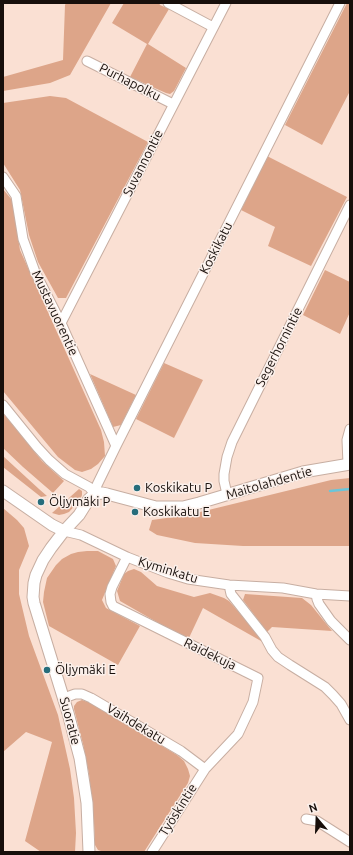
<!DOCTYPE html>
<meta charset="utf-8">
<style>
body{margin:0}
#map{position:relative;width:353px;height:855px;overflow:hidden;background:#fae0d3;font-family:Ubuntu,sans-serif}
canvas{display:block}
.frame{position:absolute;inset:0;border:4px solid #170f0b;pointer-events:none}
.north{position:absolute;left:297px;top:799px;width:40px;height:40px;-webkit-text-stroke:3px #fbf0eb;paint-order:stroke;rotate:341deg;font-size:11px;font-weight:700;line-height:16px;text-align:center;color:#170f0b}
.north::after{content:'';display:block;margin:auto;width:14px;height:18px;background:#170f0b;clip-path:polygon(50% 0,100% 100%,50% 72%,0 100%)}
</style>
<div id="map">
<canvas width="353" height="855"></canvas>
<div class="frame"></div>
<div class="north">N</div>
</div>
<script>
const ctx = document.querySelector('canvas').getContext('2d');
ctx.lineJoin = 'round';
function paint(path, color) {
  ctx.fillStyle = color;
  ctx.fill(path, 'evenodd');
}
function poly(rows) {
  const path = new Path2D();
  for (const r of rows) {
    path.moveTo(r[0], r[1]);
    for (let i = 2; i < r.length; i += 2) path.lineTo(r[i], r[i + 1]);
  }
  return path;
}
function trace(path, color, width, dash) {
  ctx.strokeStyle = color;
  ctx.lineWidth = width;
  ctx.lineCap = dash ? 'butt' : 'round';
  ctx.setLineDash(dash || []);
  ctx.stroke(path);
}
function label(font, color, halo, rows, align = 'center') {
  ctx.font = font + ' Ubuntu,sans-serif';
  ctx.lineWidth = 3;
  ctx.setLineDash([]);
  ctx.textBaseline = 'middle';
  ctx.strokeStyle = halo;
  ctx.fillStyle = color;
  for (const [text, x, y, turn = 0] of rows) {
    ctx.save();
    ctx.translate(x, y);
    ctx.rotate((+turn || 0) * Math.PI / 180);
    ctx.textAlign = isNaN(turn) ? turn : align;
    if (halo) ctx.strokeText(text, 0, 0);
    ctx.fillText(text, 0, 0);
    ctx.restore();
  }
}
paint(poly([
 [66,3,111,3,70,75,50,83,3,91,3,77,63,60,65,5],
 [124,3,159,3,160,5,169,9,148,44,186,68,174,91,170,94,166,93,130,77,147,44,112,23],
 [347,3,350,3,350,91,322,145,285,125],
 [50,96,66,98,148,142,66,298,58,298,38,262,29,235,20,190,3,163,3,103],
 [267,156,347,197,311,266,268,246,275,227,241,210],
 [3,189,12,200,20,250,101,430,104,442,105,456,98,464,91,469,82,472,75,470,58,457,3,391],
 [325,270,350,282,350,312,340,334,303,315],
 [164,363,203,380,174,438,136,419],
 [90,374,136,395,121,425,113,427],
 [3,413,42,461,64,481,53,493,23,467,3,448],
 [3,456,39,489,47,496,41,497,3,467],
 [350,478,350,546,243,546,195,543,157,535,149,530,152,520,188,515,331,480],
 [79,489,82,491,82,495,80,500,69,512,64,514,59,515,52,513],
 [3,508,17,520,24,528,29,546,19,570,19,594,29,636,58,715,70,769,74,798,76,833,75,852,41,852,25,841,52,742,26,732,3,752],
 [87,551,98,551,113,559,116,566,102,600,106,608,140,626,118,665,49,626,43,602,44,592,47,578,56,565,62,559,71,554,78,552],
 [134,569,141,572,157,586,194,597,210,593,224,598,229,601,268,645,203,608,188,640,120,601,117,591,124,574,128,571],
 [245,594,302,598,311,605,332,631,272,627,267,632,243,600],
 [82,700,94,704,177,755,184,761,188,769,190,776,188,783,144,852,104,852,98,850,95,845,94,824,89,774,83,744,74,709,74,706,77,702]
]), '#dda589');
trace(poly([
 [330,491,350,489]
]), '#6ac5d9', 2.5);
const minor = poly([
 [168,3,213,27],
 [87,61,173,104],
 [3,177,16,196,23,239,35,272,61,323,116,446],
 [61,323,226,3],
 [3,405,37,447,49,460,65,474,89,487,95,494],
 [348,464,347,440,350,429],
 [95,494,97,485,116,446,340,3],
 [227,494,224,481,224,474,227,457,232,442,350,205],
 [64,531,81,535,127,557,168,573,188,579,229,585,283,588,316,594,350,596],
 [127,557,112,587,110,594,111,602,113,606,258,678,253,702,238,734,205,769,152,852],
 [229,585,231,594,265,637,272,650,278,657,290,665,325,687,333,695,341,704,350,720],
 [316,594,317,599,319,604,331,621,350,640],
 [64,698,75,694,82,694,91,698,181,751,205,769],
 [306,819,317,821,350,842]
]);
const tertiary = poly([
 [3,491,52,525,64,531],
 [89,852,87,803,80,758,68,713,34,603,33,597,34,583,36,575,43,560,51,548,64,531,79,515,89,499,95,494,102,493,107,494,156,507,183,507,199,503,303,472,350,464]
]);
trace(minor, '#c7aea2', 11);
trace(tertiary, '#c7aea2', 13);
trace(minor, '#fff', 9);
trace(tertiary, '#fff', 11);
for (const [x, y, r, color] of [
 [137,488,4,"#276d7b"],
 [41,502,4,"#276d7b"],
 [135,512,4,"#276d7b"],
 [47,670,4,"#276d7b"]
]) {
  const dot = new Path2D();
  dot.arc(x, y, r, 0, 2 * Math.PI);
  ctx.fillStyle = color;
  ctx.fill(dot);
  trace(dot, '#fbf0eb', 1.5);
}
label('13px', '#170f0b', '#fbf0eb', [
 ["Purhapolku",130,82,27],
 ["Suvannontie",143,163,-63],
 ["Koskikatu",216,248,-63],
 ["Mustavuorentie",55,313,65],
 ["Segerhornintie",279,347,-63],
 ["Maitolahdentie",269,483,-16],
 ["Kyminkatu",168,570,17],
 ["Raidekuja",210,654,26],
 ["Suoratie",70,721,75],
 ["Vaihdekatu",136,724,31],
 ["Työskintie",178,810,-58]
]);
label('13px', '#170f0b', '#fbf0eb', [
 ["Koskikatu P",145,488],
 ["Öljymäki P",49,502],
 ["Koskikatu E",143,512],
 ["Öljymäki E",55,670]
], 'left');
</script>
